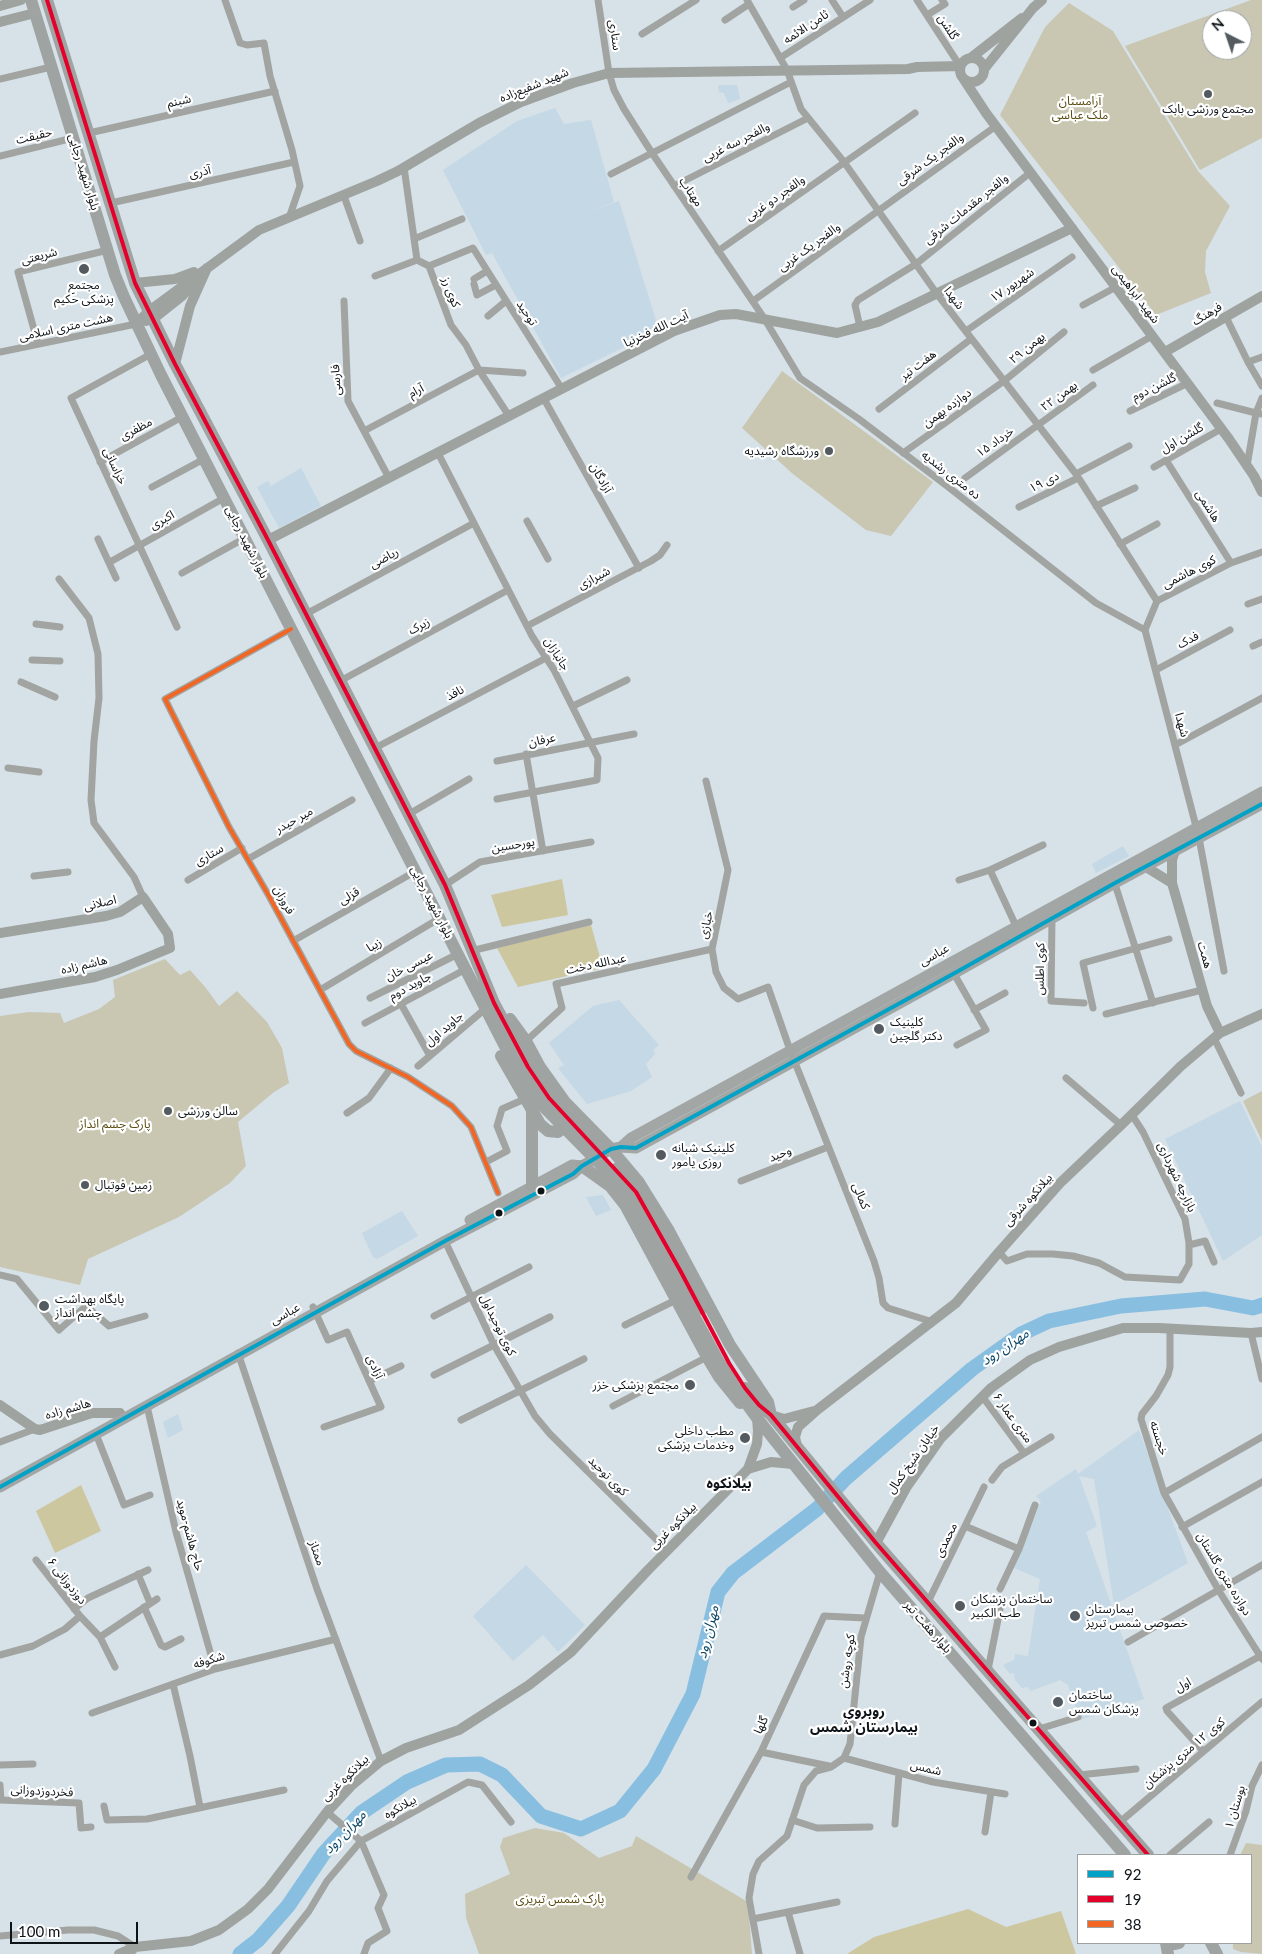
<!DOCTYPE html>
<meta charset="utf-8">
<style>
body{margin:0}
#map{position:relative;width:1262px;height:1954px;overflow:hidden;background:#d6e1e8;font-family:Lato,sans-serif}
canvas{display:block}
.legend{position:absolute;left:1077px;top:1854px;width:175px;height:90px;box-sizing:border-box;background:#fff;border:1px solid #9ea1a2;margin:0;padding:6px 9px;list-style:none;font-size:15px;color:#0d1317}
.legend li{display:flex;align-items:center;gap:10px;height:25px}
.legend b{width:25px;border:1px solid #9ea1a2}
.north{position:absolute;left:1202px;top:10px;width:50px;height:50px;box-sizing:border-box;background:#fff;border:1px solid #9ea1a2;border-radius:50%;rotate:319deg;font-size:14px;font-weight:700;line-height:20px;text-align:center;color:#0d1317}
.north::after{content:'';display:block;margin:auto;width:18px;height:22px;background:#535b60;clip-path:polygon(50% 0,100% 100%,50% 72%,0 100%)}
.scale{position:absolute;left:10px;top:1922px;width:128px;height:22px;box-sizing:border-box;border:2px solid #0d1317;border-top:0;padding-left:6px;font-size:15px;line-height:18px;white-space:nowrap;color:#0d1317;-webkit-text-stroke:4px #fff;paint-order:stroke}
</style>
<div id="map">
<canvas width="1262" height="1954"></canvas>
<ul class="legend">
<li><b style="height:6px;background:#01a2c5"></b>92</li>
<li><b style="height:6px;background:#e4002b"></b>19</li>
<li><b style="height:6px;background:#f26522"></b>38</li>
</ul>
<div class="north">N</div>
<div class="scale">100 m</div>
</div>
<script>
const ctx = document.querySelector('canvas').getContext('2d');
ctx.lineJoin = 'round';
function paint(path, color) {
  ctx.fillStyle = color;
  ctx.fill(path, 'evenodd');
}
function poly(rows) {
  const path = new Path2D();
  for (const r of rows) {
    if (r.length === 3) {
      path.moveTo(r[0] + r[2], r[1]);
      path.arc(r[0], r[1], r[2], 0, 2 * Math.PI);
      continue;
    }
    path.moveTo(r[0], r[1]);
    for (let i = 2; i < r.length; i += 2) path.lineTo(r[i], r[i + 1]);
  }
  return path;
}
function trace(path, color, width, dash) {
  ctx.strokeStyle = color;
  ctx.lineWidth = width;
  ctx.lineCap = dash ? 'butt' : 'round';
  ctx.setLineDash(dash || []);
  ctx.stroke(path);
}
function label(font, color, halo, rows, align = 'center') {
  ctx.font = font + ' Lato,"Noto Sans Arabic",sans-serif';
  ctx.lineWidth = 4.5;
  ctx.setLineDash([]);
  ctx.textBaseline = 'middle';
  ctx.strokeStyle = halo;
  ctx.fillStyle = color;
  for (const [text, x, y, turn = 0] of rows) {
    ctx.save();
    ctx.translate(x, y);
    ctx.rotate((+turn || 0) * Math.PI / 180);
    ctx.textAlign = isNaN(turn) ? turn : align;
    if (halo) ctx.strokeText(text, 0, 0);
    ctx.fillText(text, 0, 0);
    ctx.restore();
  }
}
paint(poly([
 [718,85,737,85,740,99,728,103,724,93,719,92],
 [555,108,564,124,591,120,614,202,583,214,619,201,659,330,561,378,492,253,486,255,443,170,517,121],
 [301,468,321,506,279,528,257,487,268,481,271,486],
 [1123,846,1129,856,1096,873,1092,864],
 [619,1000,659,1045,653,1050,655,1054,646,1064,652,1077,631,1091,587,1104,558,1068,564,1065,549,1043,593,1006],
 [1240,1101,1262,1147,1262,1235,1223,1261,1165,1139],
 [603,1195,611,1210,596,1216,586,1197],
 [402,1211,418,1236,377,1259,373,1257,362,1233],
 [178,1414,183,1430,168,1438,163,1422],
 [1139,1430,1188,1563,1114,1605,1094,1479,1079,1476,1097,1526,1086,1532,1144,1699,1080,1720,1068,1685,1060,1680,1031,1691,1028,1687,1022,1688,1015,1680,1014,1673,1010,1674,1003,1665,1014,1660,1015,1654,1028,1656,1040,1579,1014,1568,1041,1501,1036,1496,1076,1469,1078,1474],
 [526,1565,585,1625,558,1652,543,1635,513,1661,473,1616]
]), '#c5d8e5');
paint(poly([
 [1251,0,1262,0,1262,138,1200,170,1125,46],
 [1212,20,1242,20,1242,50,1212,50],
 [1069,3,1113,31,1198,171,1230,206,1206,251,1205,272,1211,293,1156,315,1000,115,1045,27],
 [782,371,933,482,891,536,866,530,793,474,742,428],
 [165,959,180,975,190,970,206,988,219,1006,237,991,267,1022,282,1048,289,1083,274,1092,238,1122,246,1166,230,1183,179,1217,88,1259,80,1285,0,1267,0,1016,29,1012,60,1013,64,1023,99,1009,115,997,113,980],
 [1262,1091,1262,1141,1243,1101],
 [535,1828,564,1833,599,1858,632,1846,636,1836,748,1902,752,1954,479,1954,466,1918,465,1894,510,1874,500,1847,503,1838],
 [1246,1843,1262,1845,1262,1954,1241,1952,1233,1949,1233,1943,1251,1943,1251,1855,1240,1855]
]), '#c9c7b2');
paint(poly([
 [562,879,568,915,502,927,491,895],
 [591,925,603,968,518,987,497,948],
 [81,1485,101,1531,55,1553,36,1511],
 [968,1909,1006,1927,1061,1911,1076,1954,847,1954,874,1937]
]), '#cdc7a0');
trace(poly([
 [240,1954,258,1940,288,1906,324,1853,361,1813,407,1782,446,1765,480,1764,502,1775,541,1816,581,1829,620,1811,654,1769,693,1694,718,1592,733,1573,817,1509,846,1478,972,1369,1021,1334,1049,1321,1121,1306,1205,1299,1253,1308,1262,1305]
]), '#88bee0', 15);
trace(poly([
 [225,0,240,43,247,45,264,43,270,76,292,150,300,186,289,218],
 [598,0,609,73,614,90,624,109,652,153,764,318,800,378,859,419,947,486,1096,603,1145,630],
 [747,0,787,70,801,109,844,162,937,294,1076,474,1157,601],
 [832,0,843,17],
 [917,0,960,66],
 [793,7,804,0],
 [927,15,945,4,942,0],
 [725,20,749,4],
 [642,34,696,0],
 [780,58,870,0],
 [0,79,51,67],
 [89,133,275,91],
 [0,156,73,138],
 [404,167,417,260,429,266,451,325,466,345,479,370,509,416],
 [611,174,791,82],
 [674,186,808,118],
 [344,196,360,241],
 [111,203,294,162],
 [414,239,462,219],
 [718,251,915,113],
 [429,266,473,248,562,389],
 [375,276,417,260],
 [474,279,487,271],
 [474,284,477,295,496,285],
 [344,301,348,401,389,478],
 [753,301,996,126],
 [1083,305,1116,287],
 [488,316,506,301],
 [1226,317,1248,362,1262,386],
 [860,327,855,305,858,300,916,264,1031,172],
 [966,331,1072,257],
 [38,344,18,272,108,250],
 [0,352,136,324],
 [151,354,71,398,177,627],
 [1248,362,1262,357],
 [1093,370,1152,336],
 [544,399,639,568],
 [1217,403,1256,413,1262,398],
 [879,409,971,339],
 [1130,411,1188,383],
 [364,431,479,370,523,373],
 [438,453,532,636,554,670,598,758,597,780,497,799],
 [903,453,1004,381,1064,332],
 [1166,460,1231,563],
 [100,462,182,417],
 [1247,466,1256,413,1262,414],
 [1154,467,1221,429],
 [1076,474,1129,446],
 [965,478,1093,385],
 [152,487,204,459],
 [1096,506,1135,488],
 [1019,507,1078,478],
 [527,521,548,559],
 [98,539,116,578],
 [1120,544,1157,524],
 [110,562,224,498],
 [182,573,245,538],
 [59,579,89,618,98,654,99,698,94,741,91,800,94,823,134,877,143,897],
 [1248,604,1262,599],
 [306,614,474,523],
 [36,624,60,627],
 [527,626,651,561,660,555,667,545],
 [291,629,165,699,229,827,269,896,349,1044,356,1051,408,1077,452,1106,471,1127,498,1193],
 [1145,630,1199,838,1224,971],
 [1145,630,1157,601,1231,563,1262,552],
 [1253,646,1262,642],
 [32,660,60,661],
 [1156,670,1230,630],
 [340,681,508,590],
 [21,682,55,697],
 [573,706,627,680],
 [1175,745,1262,698],
 [375,748,546,658],
 [526,754,543,851],
 [497,761,634,734],
 [8,768,39,772],
 [706,781,728,870,712,949,716,972,724,988,738,999,768,987,790,1050,874,1261,879,1278,883,1303,888,1308,933,1322],
 [409,814,469,779],
 [248,859,352,800],
 [990,870,1016,926],
 [34,876,68,872],
 [188,880,242,848],
 [959,880,990,870,1043,845],
 [1114,881,1153,1003],
 [445,885,480,862,591,842],
 [1052,916,1051,1001,1084,1003],
 [293,941,416,871],
 [471,951,589,922],
 [953,972,986,1030,957,1045],
 [320,990,440,918],
 [370,998,458,954],
 [401,1004,430,1056],
 [1093,1008,1083,963,1169,939],
 [974,1010,1005,993],
 [1106,1014,1202,990],
 [365,1023,466,969],
 [1214,1038,1241,1093],
 [526,1041,562,1008,556,984,712,949],
 [418,1066,485,1009],
 [1066,1078,1121,1125],
 [347,1113,369,1098,391,1068],
 [486,1162,507,1151,497,1126,502,1109,527,1098],
 [741,1181,828,1147],
 [445,1241,494,1345,535,1416,550,1434,667,1550],
 [1189,1245,1205,1241,1214,1262],
 [999,1252,1007,1261,1027,1254,1053,1254,1073,1256,1099,1263,1125,1277,1180,1280,1189,1264,1189,1243,1185,1219,1143,1132,1132,1115],
 [0,1275,17,1279,59,1330,86,1306,109,1326,145,1316],
 [313,1307,328,1340,347,1332,381,1407,324,1427],
 [434,1316,529,1267],
 [625,1325,676,1300],
 [1170,1328,1170,1367,1168,1375,1156,1396,1142,1414,1141,1419,1164,1493,1219,1591,1262,1659],
 [1251,1333,1262,1379],
 [238,1353,317,1589,381,1761],
 [434,1375,550,1317],
 [369,1381,401,1366],
 [982,1396,1024,1453],
 [147,1406,176,1532,215,1669],
 [613,1406,707,1357],
 [461,1420,584,1359],
 [96,1434,124,1505,150,1495],
 [0,1442,35,1429],
 [992,1480,1002,1467,1051,1437],
 [1164,1493,1262,1437],
 [965,1526,1019,1549],
 [1182,1527,1262,1482],
 [36,1560,80,1616,100,1637,115,1667],
 [138,1574,150,1603],
 [1000,1589,1019,1549,1035,1505],
 [928,1602,984,1487],
 [144,1607,161,1645,165,1647,181,1639],
 [74,1609,88,1598,148,1570],
 [100,1637,157,1599],
 [1128,1642,1262,1565],
 [0,1655,33,1646,65,1629,80,1616],
 [988,1670,1002,1599],
 [173,1684,190,1756,200,1807],
 [92,1713,215,1669,336,1639],
 [1039,1729,1078,1717],
 [1203,1751,1167,1711,1166,1708,1262,1655],
 [761,1752,829,1766],
 [844,1758,933,1782,1005,1794],
 [0,1765,33,1764],
 [1079,1775,1136,1769],
 [0,1785,1,1800],
 [0,1800,79,1803,81,1828,91,1827],
 [104,1806,107,1820,147,1819,284,1790],
 [327,1812,361,1841,384,1895,378,1908,387,1931,368,1943,364,1954],
 [792,1820,817,1828,870,1827],
 [1120,1822,1262,1702],
 [895,1824,899,1773],
 [985,1832,991,1792],
 [1170,1855,1209,1822],
 [1230,1855,1246,1811,1252,1786,1262,1765],
 [691,1877,761,1752,824,1616,865,1618],
 [788,1912,800,1954],
 [753,1919,837,1902],
 [0,1936,68,1930,94,1930,118,1936,135,1947],
 [275,1954,309,1911,327,1881,361,1841,468,1782,482,1785,511,1822],
 [759,1954,749,1898,753,1874,759,1861,787,1836,804,1785,816,1771,831,1767,844,1758,850,1744,861,1637,880,1572]
]), '#a1a4a0', 7);
trace(poly([
 [0,6,21,0],
 [0,22,35,13],
 [972,57,1022,18],
 [972,70,12],
 [985,68,1033,8,1042,0],
 [963,78,986,113,1229,439,1254,476,1262,492],
 [135,283,175,279,194,272],
 [146,321,153,319,182,296,195,282],
 [136,324,149,311,259,230,377,181,398,171,479,123,521,102,573,83,609,73,908,69,917,67,960,66],
 [1165,352,1262,296],
 [175,364,190,306,207,268],
 [268,540,674,331,720,315,736,314,837,333,878,322,1072,228],
 [1177,845,1172,860,1172,883,1207,1006,1220,1033],
 [1141,864,1172,883],
 [0,933,106,916,120,912,143,897,168,934,170,948,117,970,95,977,0,994],
 [0,1405,35,1429,40,1430,92,1413,120,1413],
 [771,1415,784,1419,814,1411],
 [797,1446,795,1437,798,1427,817,1410,956,1303,999,1252,1061,1182,1121,1125,1181,1066,1220,1033,1262,1014],
 [748,1469,771,1462,793,1464],
 [876,1543,906,1488,941,1438,991,1388,1030,1360,1059,1347,1123,1328,1159,1328,1251,1333,1262,1332],
 [135,1947,191,1941,219,1930,248,1909,268,1889,327,1812,351,1786,381,1761,406,1748,459,1730,529,1685,571,1652,647,1571,748,1469,757,1444,758,1431,757,1418],
 [119,1954,135,1947,128,1954]
]), '#9fa3a0', 10);
trace(poly([
 [621,1147,631,1138,1262,792],
 [470,1220,572,1165,582,1166],
 [0,1487,445,1241,573,1174,582,1166,611,1149,621,1147,636,1148,953,974,1115,883,1262,804]
]), '#a2a6a4', 11);
trace(poly([
 [31,0,115,275,124,297,161,375,513,1062],
 [47,0,135,283,175,364,268,540,445,885,494,1003,523,1057],
 [510,1019,526,1041,540,1067,565,1102,611,1149,638,1181,669,1231,730,1345,768,1402,771,1415],
 [501,1056,540,1124,548,1131,558,1132,572,1120],
 [582,1166,610,1186,625,1205,707,1357,719,1377,740,1403],
 [532,1186,532,1111],
 [745,1388,759,1405,771,1415,876,1543,1148,1855],
 [738,1392,757,1418,880,1572,1125,1855],
 [1166,1943,1168,1954],
 [1169,1943,1175,1944,1179,1943],
 [1211,1943,1217,1954]
]), '#9fa4a3', 12);
trace(poly([
 [523,1057,549,1098,602,1154],
 [513,1062,540,1103,606,1170,632,1201,719,1362,738,1392],
 [616,1169,636,1192,645,1206,701,1309]
]), '#9fa4a3', 12);
trace(poly([
 [0,1487,445,1241,573,1174,582,1166,611,1149,621,1147,636,1148,953,974,1115,883,1262,804]
]), '#01a2c5', 4);
trace(poly([
 [47,0,135,283,175,364,268,540,445,885,494,1003,528,1067,549,1098,636,1192,681,1272,729,1363,745,1388,759,1405,771,1415,876,1543,1148,1855]
]), '#e4002b', 4);
trace(poly([
 [291,629,165,699,229,827,269,896,349,1044,356,1051,408,1077,452,1106,471,1127,498,1193]
]), '#f26522', 4);
for (const [x, y, r, color] of [
 [1208,94,5,"#535b60"],
 [84,269,6,"#535b60"],
 [829,451,5,"#535b60"],
 [879,1029,6,"#535b60"],
 [168,1111,5,"#535b60"],
 [661,1155,6,"#535b60"],
 [85,1185,5,"#535b60"],
 [541,1191,4.5,"#0d1317"],
 [499,1213,4.5,"#0d1317"],
 [44,1306,6,"#535b60"],
 [690,1385,6,"#535b60"],
 [745,1438,6,"#535b60"],
 [960,1606,6,"#535b60"],
 [1075,1616,6,"#535b60"],
 [1058,1702,6,"#535b60"],
 [1033,1723,4.5,"#0d1317"]
]) {
  const dot = new Path2D();
  dot.arc(x, y, r, 0, 2 * Math.PI);
  ctx.fillStyle = color;
  ctx.fill(dot);
  trace(dot, '#fff', 2);
}
label('12px', '#0d1317', '#fff', [
 ["ثامن الائمه",806,27,-33],
 ["گلشن",948,27,57],
 ["ستاری",615,35,82],
 ["شهید شفیع‌زاده",534,85,-22],
 ["شبنم",179,101,-13],
 ["حقیقت",34,136,-13],
 ["والفجر سه غربی",736,142,-27],
 ["والفجر یک شرقی",930,159,-36],
 ["بلوار شهید رجایی",84,172,73],
 ["آذری",200,172,-12],
 ["مهتاب",691,192,56],
 ["والفجر دو غربی",775,198,-35],
 ["والفجر مقدمات شرقی",966,209,-39],
 ["والفجر یک غربی",809,247,-36],
 ["شریعتی",39,256,-15],
 ["۱۷ شهریور",1012,285,-35],
 ["کوی رز",451,292,69],
 ["شهید ابراهیمی",1136,294,53],
 ["شهدا",954,298,53],
 ["توحید",527,313,57],
 ["فرهنگ",1207,314,-31],
 ["هشت متری اسلامی",66,327,-12],
 ["آیت الله فخرنیا",656,329,-25],
 ["۲۹ بهمن",1027,348,-39],
 ["هفت تیر",918,365,-37],
 ["فارسی",336,380,-93],
 ["گلشن دوم",1154,387,-26],
 ["آرام",416,391,-28],
 ["۲۲ بهمن",1059,396,-36],
 ["دوازده بهمن",947,408,-36],
 ["مظفری",136,429,-28],
 ["گلشن اول",1182,438,-30],
 ["۱۵ خرداد",995,442,-35],
 ["خراسانی",115,466,65],
 ["ده متری رشدیه",951,475,38],
 ["آزادگان",601,478,61],
 ["۱۹ دی",1044,482,-26],
 ["هاشمی",1208,506,58],
 ["اکبری",162,520,-29],
 ["بلوار شهید رجایی",247,542,63],
 ["ریاضی",384,558,-28],
 ["کوی هاشمی",1189,572,-27],
 ["شیرازی",594,578,-28],
 ["زیرک",419,626,-28],
 ["فدک",1188,640,-28],
 ["جانبازان",557,654,58],
 ["نافذ",455,693,-28],
 ["شهدا",1182,725,75],
 ["عرفان",542,740,-12],
 ["میر حیدر",294,820,-29],
 ["پورحسین",513,845,-9],
 ["ستاری",209,855,-30],
 ["قزلی",349,896,-30],
 ["فروزان",284,900,61],
 ["بلوار شهید رجایی",432,902,63],
 ["اصلانی",100,903,-13],
 ["خبازی",706,925,-78],
 ["زیبا",374,945,-31],
 ["عباسى",934,955,-29],
 ["همت",1205,955,74],
 ["عبدالله دخت",596,964,-12],
 ["هاشم زاده",84,965,-13],
 ["عیسی خان",409,966,-27],
 ["کوی اطلس",1040,969,-89],
 ["جاوید دوم",410,986,-28],
 ["جاوید اول",444,1029,-41],
 ["وحید",780,1154,-22],
 ["بازارچه شهرداری",1177,1177,65],
 ["کمالی",861,1196,68],
 ["بیلانکوه شرقی",1028,1200,-48],
 ["عباسى",285,1314,-29],
 ["کوی توحیداول",498,1325,64],
 ["آزادی",375,1367,66],
 ["هاشم زاده",68,1409,-16],
 ["۶ متری عمار",1013,1418,54],
 ["خجسته",1159,1438,72],
 ["خیابان شیخ کمال",913,1459,-55],
 ["کوی توحید",608,1476,45],
 ["بیلانکوه غربی",673,1526,-45],
 ["حاج هاشم-موید",190,1535,75],
 ["محمدی",946,1540,-64],
 ["ممتاز",317,1553,71],
 ["دوازده متری گلستان",1224,1574,59],
 ["دوزدوزانی ۶",67,1581,52],
 ["بلوار هفت تیر",928,1627,49],
 ["شکوفه",209,1660,-17],
 ["کوچه روشن",847,1661,-82],
 ["اول",1183,1685,-29],
 ["گلها",761,1725,-65],
 ["کوی ۱۲ متری پزشکان",1184,1753,-40],
 ["شمس",926,1768,13],
 ["بیلانکوه غربی",345,1778,-44],
 ["فخردوزدوزانی",42,1791,3],
 ["بیلانکوه",400,1807,-29],
 ["بوستان ۱",1235,1807,-73]
]);
label('12px', '#584a0e', '#fff', [
 ["آرامستان",1080,101],
 ["ملک عباسی",1080,115],
 ["پارک چشم انداز",115,1124],
 ["پارک شمس تبریزی",560,1899]
]);
label('12px', '#0d1317', '#fff', [
 ["مجتمع ورزشی بابک",1208,109,"center"],
 ["مجتمع",84,285,"center"],
 ["پزشکی حکیم",84,299,"center"],
 ["ورزشگاه رشیدیه",819,451,"right"],
 ["کلینیک",890,1022],
 ["دکتر گلچین",890,1036],
 ["سالن ورزشی",178,1111],
 ["کلینیک شبانه",672,1148],
 ["روزی یامور",672,1162],
 ["زمین فوتبال",95,1185],
 ["پایگاه بهداشت",55,1299],
 ["چشم انداز",55,1313],
 ["مجتمع پزشکی خزر",679,1385,"right"],
 ["مطب داخلی",734,1431,"right"],
 ["وخدمات پزشکی",734,1445,"right"],
 ["ساختمان پزشکان",971,1599],
 ["طب الکبیر",971,1613],
 ["بیمارستان",1086,1609],
 ["خصوصی شمس تبریز",1086,1623],
 ["ساختمان",1069,1695],
 ["پزشکان شمس",1069,1709]
], 'left');
label('italic 14px', '#0d4867', '#fff', [
 ["مهران رود",1005,1347,-34],
 ["مهران رود",708,1632,-76],
 ["مهران رود",345,1832,-46]
]);
label('bold 14px', '#0d1317', '#fff', [
 ["بیلانکوه",729,1483],
 ["روبروی",864,1711],
 ["بیمارستان شمس",864,1727]
]);
</script>
